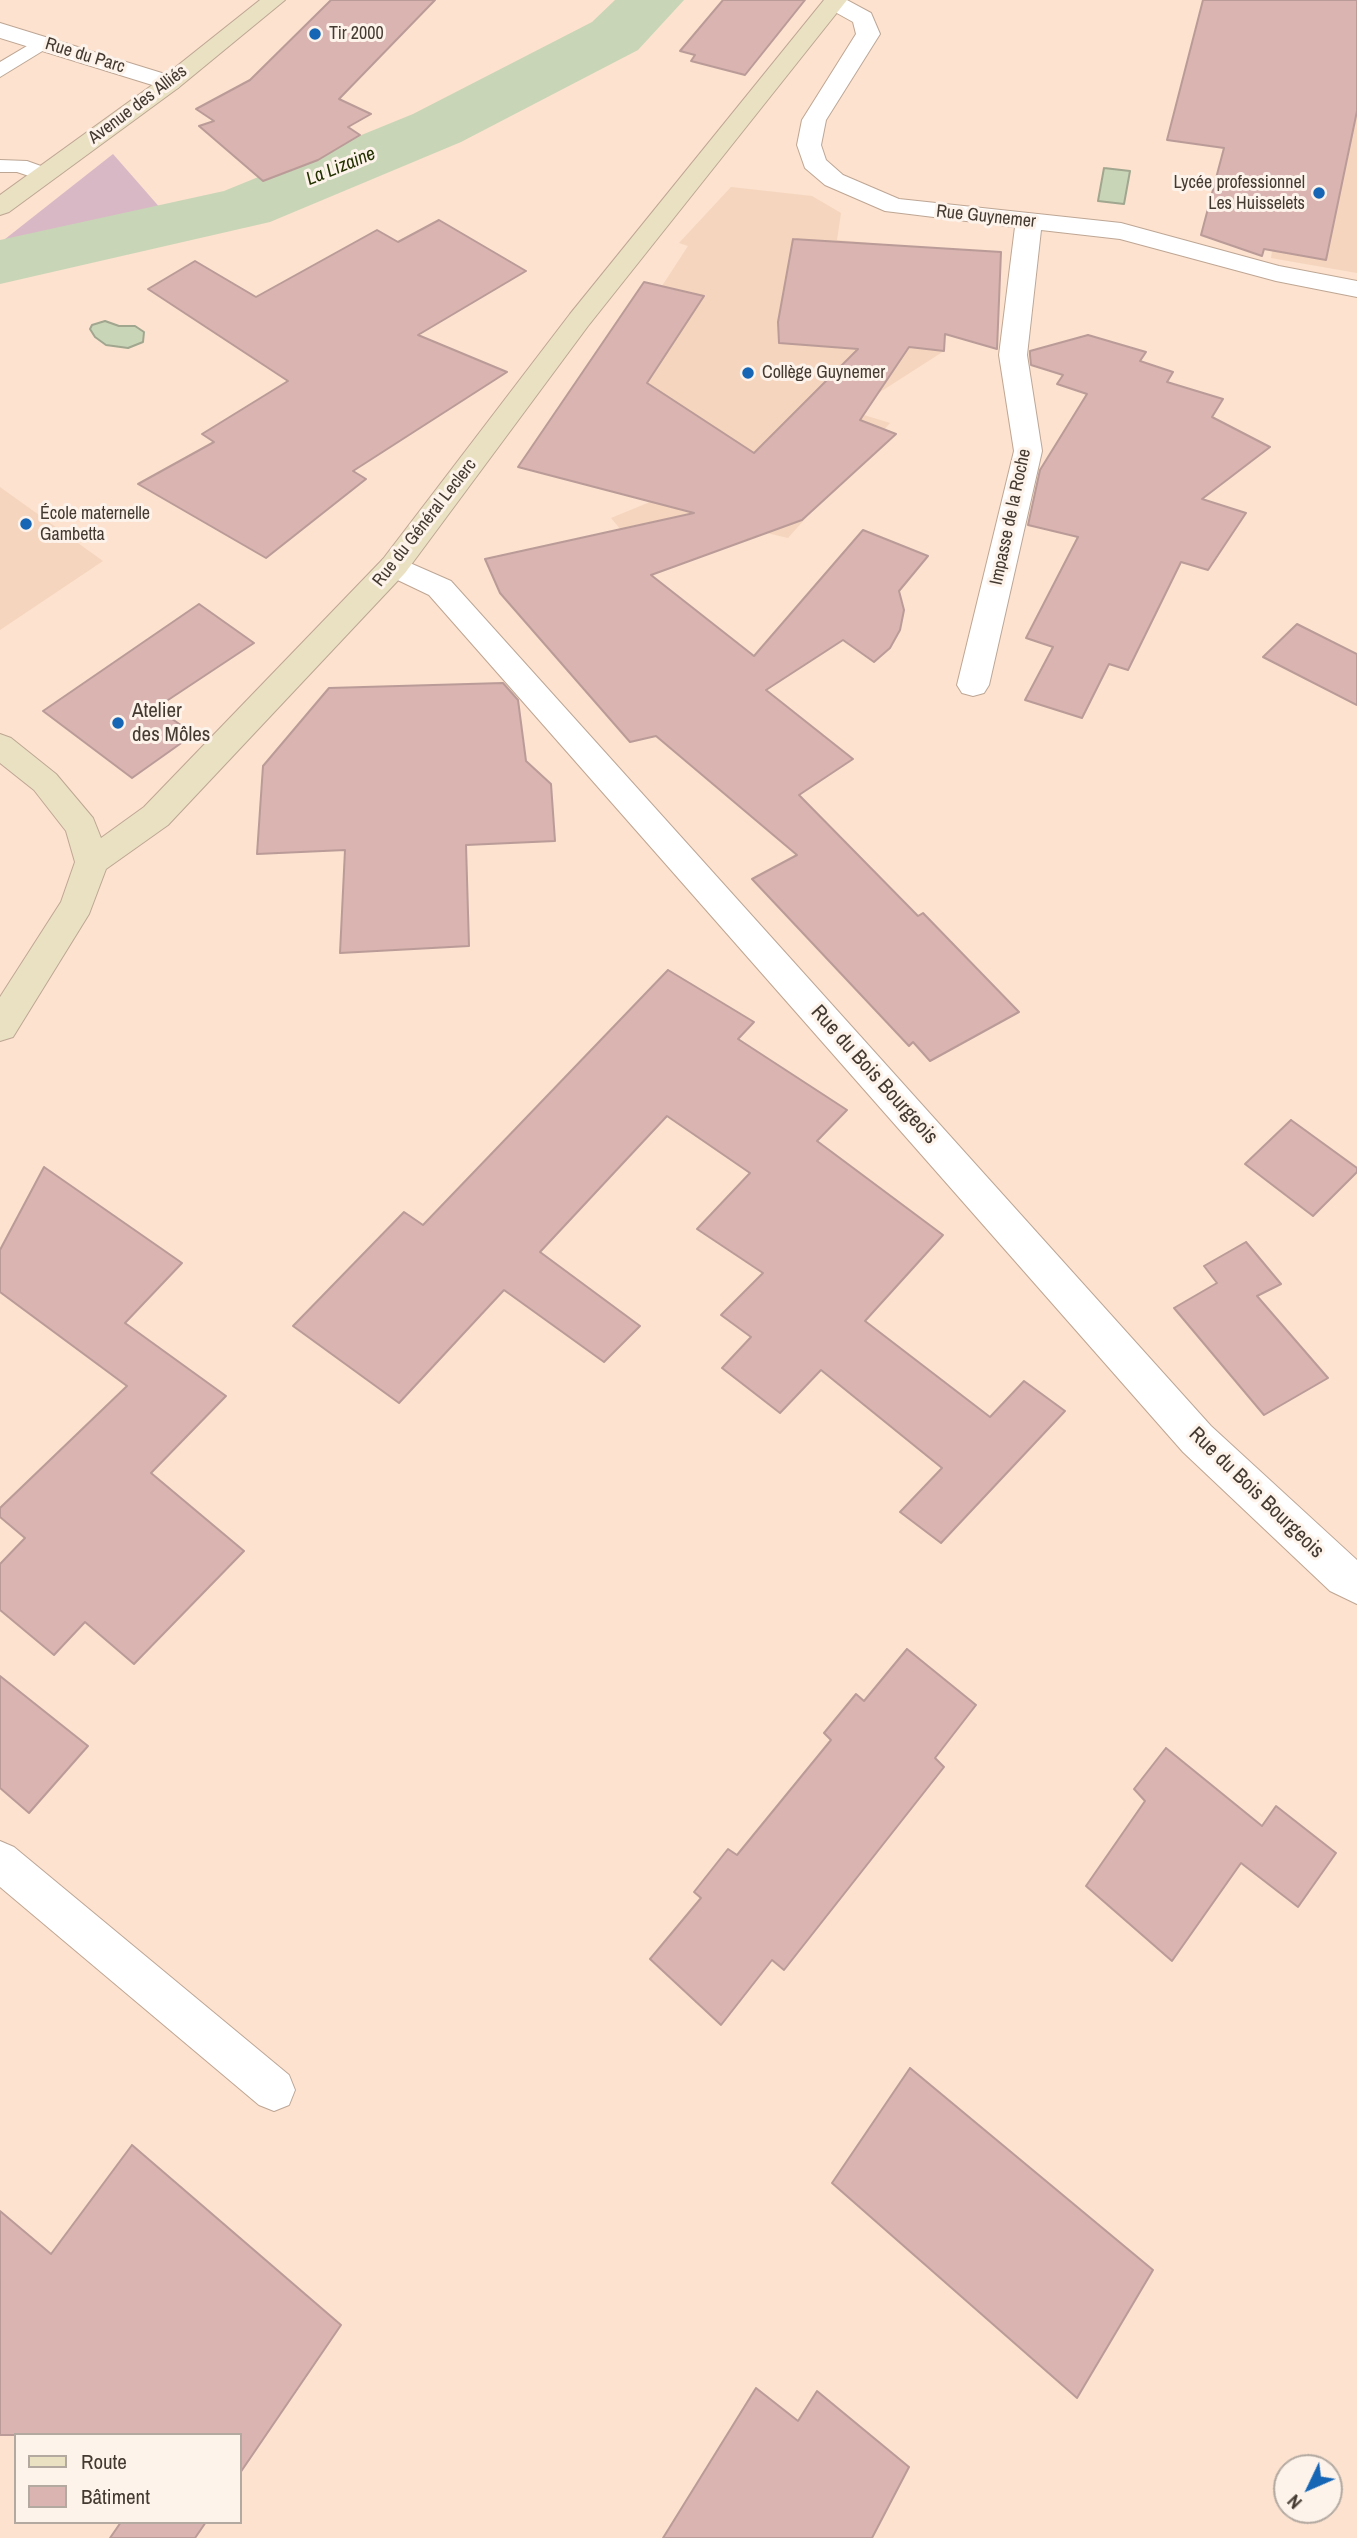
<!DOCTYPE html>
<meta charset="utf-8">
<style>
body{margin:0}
#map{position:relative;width:1357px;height:2538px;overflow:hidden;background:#fce2cf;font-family:"Archivo Narrow",sans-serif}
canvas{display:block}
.legend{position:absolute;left:14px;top:2433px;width:228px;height:91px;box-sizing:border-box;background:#fdf3eb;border:2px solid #b3a9a1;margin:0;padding:9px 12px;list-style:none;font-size:21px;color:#443a32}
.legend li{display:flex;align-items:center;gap:14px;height:35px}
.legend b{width:35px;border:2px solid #b3a9a1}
.north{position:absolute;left:1273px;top:2454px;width:70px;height:70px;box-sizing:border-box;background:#fdf3eb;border:2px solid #b3a9a1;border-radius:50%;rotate:226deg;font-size:19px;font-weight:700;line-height:28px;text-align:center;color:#443a32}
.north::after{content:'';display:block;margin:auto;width:24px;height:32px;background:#1666b5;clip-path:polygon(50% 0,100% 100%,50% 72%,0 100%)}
</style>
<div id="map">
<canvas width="1357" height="2538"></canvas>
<ul class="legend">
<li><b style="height:9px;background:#eae0c2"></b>Route</li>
<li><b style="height:19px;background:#d9b4b0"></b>Bâtiment</li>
</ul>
<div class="north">N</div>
</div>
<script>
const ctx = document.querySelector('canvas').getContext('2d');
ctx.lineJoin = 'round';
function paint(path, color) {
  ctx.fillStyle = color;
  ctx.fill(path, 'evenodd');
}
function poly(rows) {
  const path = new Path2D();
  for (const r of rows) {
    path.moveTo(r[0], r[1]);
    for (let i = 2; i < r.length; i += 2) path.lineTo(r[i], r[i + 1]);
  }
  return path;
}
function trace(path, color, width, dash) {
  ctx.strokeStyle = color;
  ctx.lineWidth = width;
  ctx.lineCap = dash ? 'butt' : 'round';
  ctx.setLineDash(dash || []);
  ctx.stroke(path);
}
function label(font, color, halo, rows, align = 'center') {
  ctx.font = font + ' "Archivo Narrow",sans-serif';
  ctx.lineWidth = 6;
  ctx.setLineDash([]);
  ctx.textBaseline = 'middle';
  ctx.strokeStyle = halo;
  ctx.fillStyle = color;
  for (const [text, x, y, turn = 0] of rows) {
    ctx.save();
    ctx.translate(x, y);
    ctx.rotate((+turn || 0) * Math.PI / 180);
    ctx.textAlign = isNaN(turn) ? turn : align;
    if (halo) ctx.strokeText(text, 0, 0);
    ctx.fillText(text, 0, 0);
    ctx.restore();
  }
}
paint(poly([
 [1357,67,1357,273,1271,258,1292,119],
 [731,187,812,196,841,213,837,240,930,248,1000,284,948,281,944,351,877,394,864,415,890,423,788,538,767,533,657,573,611,518,650,502,518,467,543,430,546,430,644,282,662,286,688,246,679,243],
 [0,487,103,561,0,630]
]), '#f5d5bd');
paint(poly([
 [113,154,162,210,119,222,0,243]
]), '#d8b8c5');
const water = poly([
 [1104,168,1130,171,1124,204,1098,201,1104,168],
 [105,321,119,326,135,326,144,332,143,342,128,348,106,345,95,337,90,329,92,325,105,321]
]);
paint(water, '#c9d5b7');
trace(water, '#a1a68f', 2);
paint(poly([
 [615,0,684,0,638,50,461,142,270,222,0,284,0,240,224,191,413,114,592,22,615,0]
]), '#c9d5b7');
const building = poly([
 [331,0,435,0,339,99,371,114,348,127,360,135,318,160,263,181,199,126,214,121,196,109,250,80,331,0],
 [723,0,805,0,745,75,691,61,695,55,680,51,723,0],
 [1203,0,1357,0,1357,111,1326,260,1264,249,1262,256,1201,235,1224,148,1167,140,1203,0],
 [439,220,526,271,418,335,507,372,353,471,366,479,266,558,138,484,214,442,202,434,288,381,148,289,195,261,256,297,377,230,398,242,439,220],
 [793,239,1001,252,997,349,945,334,944,351,909,347,860,420,896,434,802,520,651,575,754,656,863,530,928,556,899,591,904,610,900,630,890,648,874,662,843,640,766,690,853,759,799,795,918,916,923,913,1019,1012,930,1061,913,1042,909,1046,752,879,797,855,656,736,630,742,500,593,485,559,694,513,518,467,644,282,704,296,647,383,754,453,858,349,779,343,778,322,793,239],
 [1088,335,1146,352,1140,361,1173,372,1167,382,1223,399,1212,417,1270,447,1202,499,1246,513,1208,570,1181,562,1128,670,1109,664,1082,718,1025,700,1053,647,1026,638,1078,537,1028,525,1040,470,1087,394,1057,384,1063,375,1031,365,1030,355,1030,351,1088,335],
 [199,604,254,643,156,708,194,734,132,778,43,711,199,604],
 [1297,624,1357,654,1357,705,1263,657,1297,624],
 [503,683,518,700,526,761,551,784,555,841,466,845,469,946,340,953,345,850,257,854,263,766,329,688,503,683],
 [668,970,754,1022,738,1039,847,1110,817,1141,943,1235,865,1321,990,1417,1024,1381,1065,1411,941,1543,900,1512,942,1468,821,1370,780,1413,722,1368,751,1337,721,1315,763,1273,697,1229,750,1173,667,1116,540,1252,640,1326,604,1362,504,1290,399,1403,293,1326,404,1212,423,1225,668,970],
 [1291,1120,1357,1168,1357,1172,1313,1216,1245,1164,1291,1120],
 [44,1167,182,1263,125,1323,226,1396,151,1473,244,1551,134,1664,85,1622,54,1655,0,1610,0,1564,25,1538,0,1517,0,1508,127,1386,0,1292,0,1250,44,1167],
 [1246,1242,1281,1284,1257,1296,1328,1378,1264,1415,1174,1308,1217,1283,1204,1266,1246,1242],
 [907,1649,976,1705,935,1758,944,1767,784,1970,772,1960,721,2025,650,1959,701,1898,694,1892,728,1849,737,1855,831,1740,824,1733,856,1694,864,1701,907,1649],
 [0,1676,88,1746,29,1813,0,1788,0,1676],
 [1166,1748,1262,1826,1276,1806,1336,1853,1298,1907,1241,1863,1172,1961,1086,1886,1145,1801,1134,1789,1166,1748],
 [910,2068,1153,2270,1077,2398,832,2183,910,2068],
 [132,2145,341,2325,240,2473,240,2435,0,2435,0,2211,51,2254,132,2145],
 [756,2388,798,2421,817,2391,909,2467,872,2538,663,2538,756,2388],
 [121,2522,206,2522,195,2538,110,2538,121,2522]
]);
paint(building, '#d9b4b0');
trace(building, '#ba9b98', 2);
const lane = poly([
 [42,37,52,43,49,47,0,77,0,62,42,37],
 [0,160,27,161,52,170,55,175,44,181,17,172,0,172,0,160],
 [0,1841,14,1847,289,2075,295,2090,289,2105,274,2111,259,2105,0,1887,0,1841]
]);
const street = poly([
 [824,0,847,0,871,13,880,34,826,120,821,145,826,160,843,175,899,199,1121,223,1279,266,1357,281,1357,297,1276,281,1120,239,1041,230,1027,355,1042,451,989,685,984,693,973,696,962,693,957,685,1014,451,999,355,1015,227,885,211,825,185,805,168,797,145,802,120,856,34,853,22,826,7,824,0],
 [0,23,178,78,182,83,178,88,170,90,162,88,0,38,0,23],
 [394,556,451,581,1211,1426,1357,1560,1357,1604,1330,1591,1183,1452,429,595,383,573,379,566,383,559,394,556]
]);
const secondary = poly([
 [260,0,285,0,178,88,9,212,0,215,0,195,162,78,260,0],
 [824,0,847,0,588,326,405,573,168,825,106,869,89,914,13,1037,0,1041,0,997,61,902,75,862,66,831,34,790,0,763,0,734,11,738,56,774,93,818,101,838,144,807,383,559,570,314,824,0]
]);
trace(lane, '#bea694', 2);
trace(street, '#bea694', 2);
trace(secondary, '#bea694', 2);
paint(lane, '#fff');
paint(street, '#fff');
paint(secondary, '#eae0c2');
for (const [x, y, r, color] of [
 [315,34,7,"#1666b5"],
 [1319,193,7,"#1666b5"],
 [748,373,7,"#1666b5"],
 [26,524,7,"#1666b5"],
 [118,723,7,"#1666b5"]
]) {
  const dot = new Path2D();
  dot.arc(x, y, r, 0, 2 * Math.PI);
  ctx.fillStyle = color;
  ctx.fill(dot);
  trace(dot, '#fdf3eb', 2.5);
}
label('18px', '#443a32', '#fdf3eb', [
 ["Tir 2000",329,34],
 ["Lycée professionnel",1305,183,"right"],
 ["Les Huisselets",1305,204,"right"],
 ["Collège Guynemer",762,373],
 ["École maternelle",40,514],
 ["Gambetta",40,535]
], 'left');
label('18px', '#443a32', '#fdf3eb', [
 ["Rue du Parc",85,56,17],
 ["Avenue des Alliés",138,105,-37],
 ["Rue Guynemer",986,217,6],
 ["Impasse de la Roche",1011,517,-78],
 ["Rue du Général Leclerc",425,523,-52]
]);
label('italic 19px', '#233100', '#fdf3eb', [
 ["La Lizaine",341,167,-22]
]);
label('21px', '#443a32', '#fdf3eb', [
 ["Atelier",132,711],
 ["des Môles",132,735]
], 'left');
label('21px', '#443a32', '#fdf3eb', [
 ["Rue du Bois Bourgeois",874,1075,48],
 ["Rue du Bois Bourgeois",1256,1493,44]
]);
</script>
